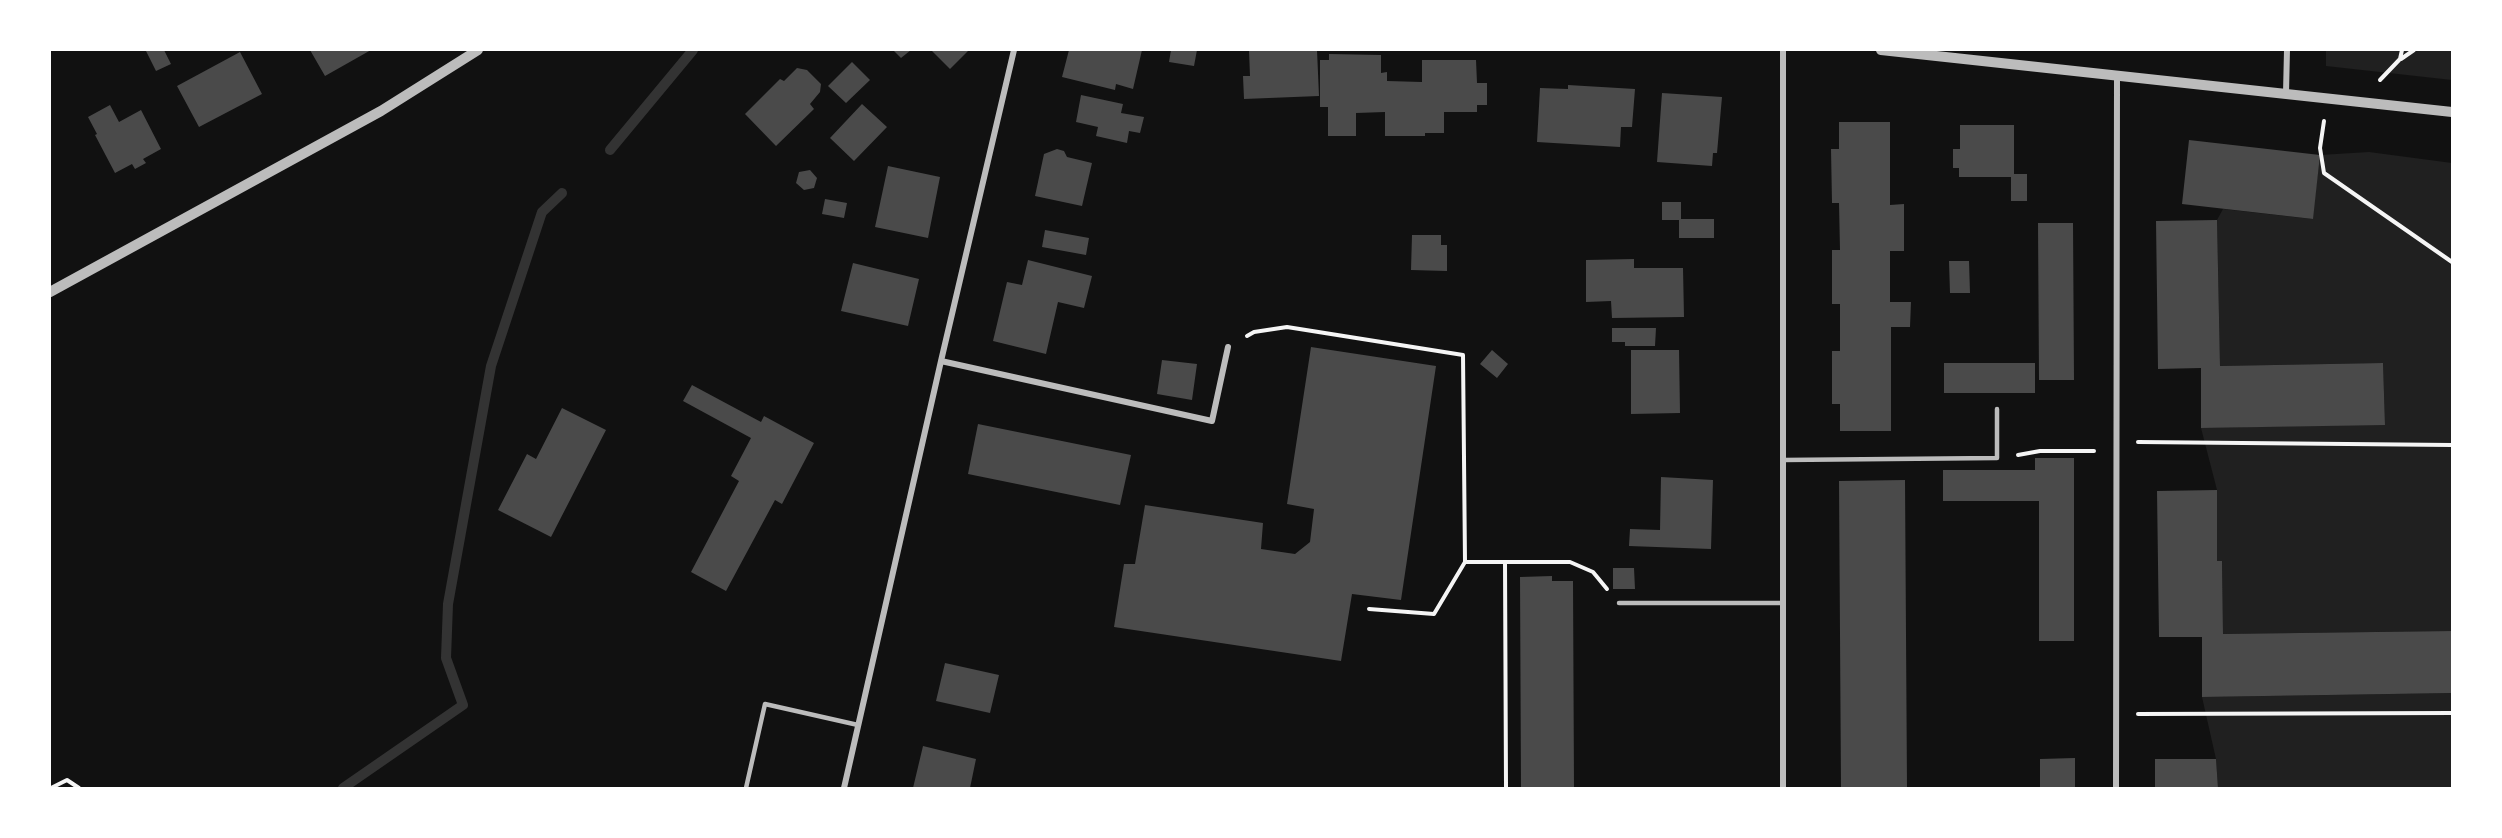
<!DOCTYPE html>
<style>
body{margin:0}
#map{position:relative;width:2502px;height:838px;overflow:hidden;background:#111;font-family:Commissioner,sans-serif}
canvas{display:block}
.frame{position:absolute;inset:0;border:51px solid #fff;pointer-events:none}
</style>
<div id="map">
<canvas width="2502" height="838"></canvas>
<div class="frame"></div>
</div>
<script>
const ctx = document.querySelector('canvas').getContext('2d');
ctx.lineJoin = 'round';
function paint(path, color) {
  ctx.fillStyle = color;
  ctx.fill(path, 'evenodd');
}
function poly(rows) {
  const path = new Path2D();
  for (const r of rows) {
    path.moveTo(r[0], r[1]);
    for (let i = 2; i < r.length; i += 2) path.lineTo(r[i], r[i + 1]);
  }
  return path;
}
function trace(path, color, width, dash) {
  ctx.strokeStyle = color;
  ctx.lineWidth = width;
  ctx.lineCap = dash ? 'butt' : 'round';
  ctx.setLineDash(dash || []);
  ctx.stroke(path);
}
paint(poly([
 [2326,50,2452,50,2452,80,2326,66],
 [2369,152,2452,163,2452,631,2223,634,2222,561,2217,561,2217,490,2201,428,2385,424,2383,363,2220,366,2217,220,2223,209,2312,219,2320,155],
 [2452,693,2452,788,2218,788,2216,759,2202,697]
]), '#202020');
trace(poly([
 [610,150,693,50],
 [343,788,463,705,446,658,448,604,491,366,542,212,562,193]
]), '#333', 10);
paint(poly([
 [149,50,164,50,171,64,156,71,146,51],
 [310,50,371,50,325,76],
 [893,50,911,50,901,58],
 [931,50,969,50,950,69],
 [1069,50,1142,50,1133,89,1116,84,1115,90,1062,77],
 [1171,50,1197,50,1194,66,1169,62],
 [1249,50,1317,50,1319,96,1244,99,1243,76,1250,76],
 [240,52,262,94,199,127,177,86],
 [1329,54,1381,55,1381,73,1387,72,1387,81,1422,82,1422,60,1476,60,1477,83,1487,83,1487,105,1477,105,1477,112,1444,112,1444,133,1425,133,1425,136,1385,136,1385,112,1356,113,1356,136,1328,136,1328,107,1320,107,1320,60,1329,60],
 [852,62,870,80,846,103,828,86],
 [797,68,807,70,821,84,820,92,810,104,814,109,776,146,745,114,780,79,784,81],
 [1568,85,1635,89,1632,127,1621,127,1620,147,1537,142,1540,88,1568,89],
 [1662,93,1722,97,1717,153,1713,153,1712,166,1657,162],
 [1081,95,1123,104,1121,113,1144,117,1140,133,1129,131,1127,143,1096,136,1098,127,1076,122],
 [862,104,887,127,854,161,830,138],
 [110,105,119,122,141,110,161,149,143,159,146,163,135,169,132,164,115,173,95,135,97,134,88,117],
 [1839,122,1890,122,1890,205,1904,204,1904,251,1890,251,1890,302,1911,302,1910,327,1891,327,1891,431,1840,431,1840,404,1832,404,1832,351,1840,351,1840,304,1832,304,1832,250,1840,250,1839,203,1832,203,1831,149,1839,149],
 [1960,125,2014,125,2014,174,2027,174,2027,201,2011,201,2011,177,1959,177,1959,168,1953,168,1953,149,1960,149],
 [2189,140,2320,155,2313,219,2182,204],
 [1057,149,1064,151,1067,157,1092,163,1082,206,1035,196,1044,154],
 [888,166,940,177,928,238,875,227],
 [810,170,817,178,814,188,804,190,796,183,799,172],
 [825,199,847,203,844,218,822,214],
 [1662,202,1681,202,1681,219,1714,219,1714,238,1679,238,1679,220,1662,220],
 [2217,220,2220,366,2383,363,2385,425,2201,428,2201,368,2158,369,2156,221],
 [2038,223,2073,223,2074,380,2039,380],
 [1045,230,1089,238,1086,255,1042,247],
 [1412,235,1441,235,1441,245,1447,245,1447,271,1411,270],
 [1634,259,1634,268,1683,268,1684,317,1612,318,1611,301,1586,302,1586,260],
 [1028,260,1092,276,1084,308,1058,302,1046,354,993,341,1007,282,1022,285],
 [1949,261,1969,261,1970,293,1950,293],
 [853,263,919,279,908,326,841,311],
 [1612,328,1656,328,1655,346,1625,346,1625,342,1612,342],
 [1311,347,1436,366,1401,600,1352,594,1341,661,1114,627,1124,564,1135,564,1145,505,1263,523,1261,549,1295,554,1310,542,1314,509,1287,504],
 [1492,350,1508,364,1497,378,1480,364],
 [1631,350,1679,350,1680,413,1631,414],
 [1162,360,1197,364,1192,400,1157,394],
 [1944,363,2035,363,2035,393,1944,393],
 [692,385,761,422,764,416,814,443,782,504,775,500,726,591,691,572,739,481,731,476,751,438,683,401],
 [562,408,606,430,551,537,498,510,527,454,536,459],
 [978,424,1131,455,1120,505,968,474],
 [2035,458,2074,458,2074,641,2039,641,2039,501,1943,501,1943,470,2035,470],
 [1661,477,1713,480,1711,549,1629,546,1630,529,1660,530],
 [1905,480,1907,788,1841,788,1839,481],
 [2217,490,2217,561,2222,561,2223,634,2452,631,2452,693,2202,697,2202,637,2159,637,2157,491],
 [1613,568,1634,568,1635,589,1613,589],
 [1552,576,1552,581,1573,581,1574,788,1521,788,1520,577],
 [945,663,999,675,990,713,936,701],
 [923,746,976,759,970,788,913,788],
 [2075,758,2075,788,2040,788,2040,759],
 [2155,759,2216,759,2218,788,2155,788]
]), '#4a4a4a');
trace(poly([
 [2401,59,2414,50],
 [2380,80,2400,59,2402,50],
 [2324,121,2320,148,2324,173,2452,262],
 [1247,336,1254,332,1287,327,1463,355,1465,562,1434,614,1369,609],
 [2138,442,2452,445],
 [2018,455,2040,451,2094,451],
 [1465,562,1570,562,1593,572,1607,589],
 [1505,562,1506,788],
 [2138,714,2452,713],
 [51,788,67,780,79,788]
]), '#f5f5f5', 4);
trace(poly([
 [1783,460,1997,458,1997,409],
 [1619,603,1783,603],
 [746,788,765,704,858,725]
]), '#bcbcbc', 4.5);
trace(poly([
 [1783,50,1783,788],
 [2286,93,2287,50],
 [941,361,1212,421,1228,347],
 [844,788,941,361,1014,50],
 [2116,788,2117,76]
]), '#bcbcbc', 6);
trace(poly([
 [1881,50,2452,112],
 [50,292,381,111,478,50]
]), '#bcbcbc', 10);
</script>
